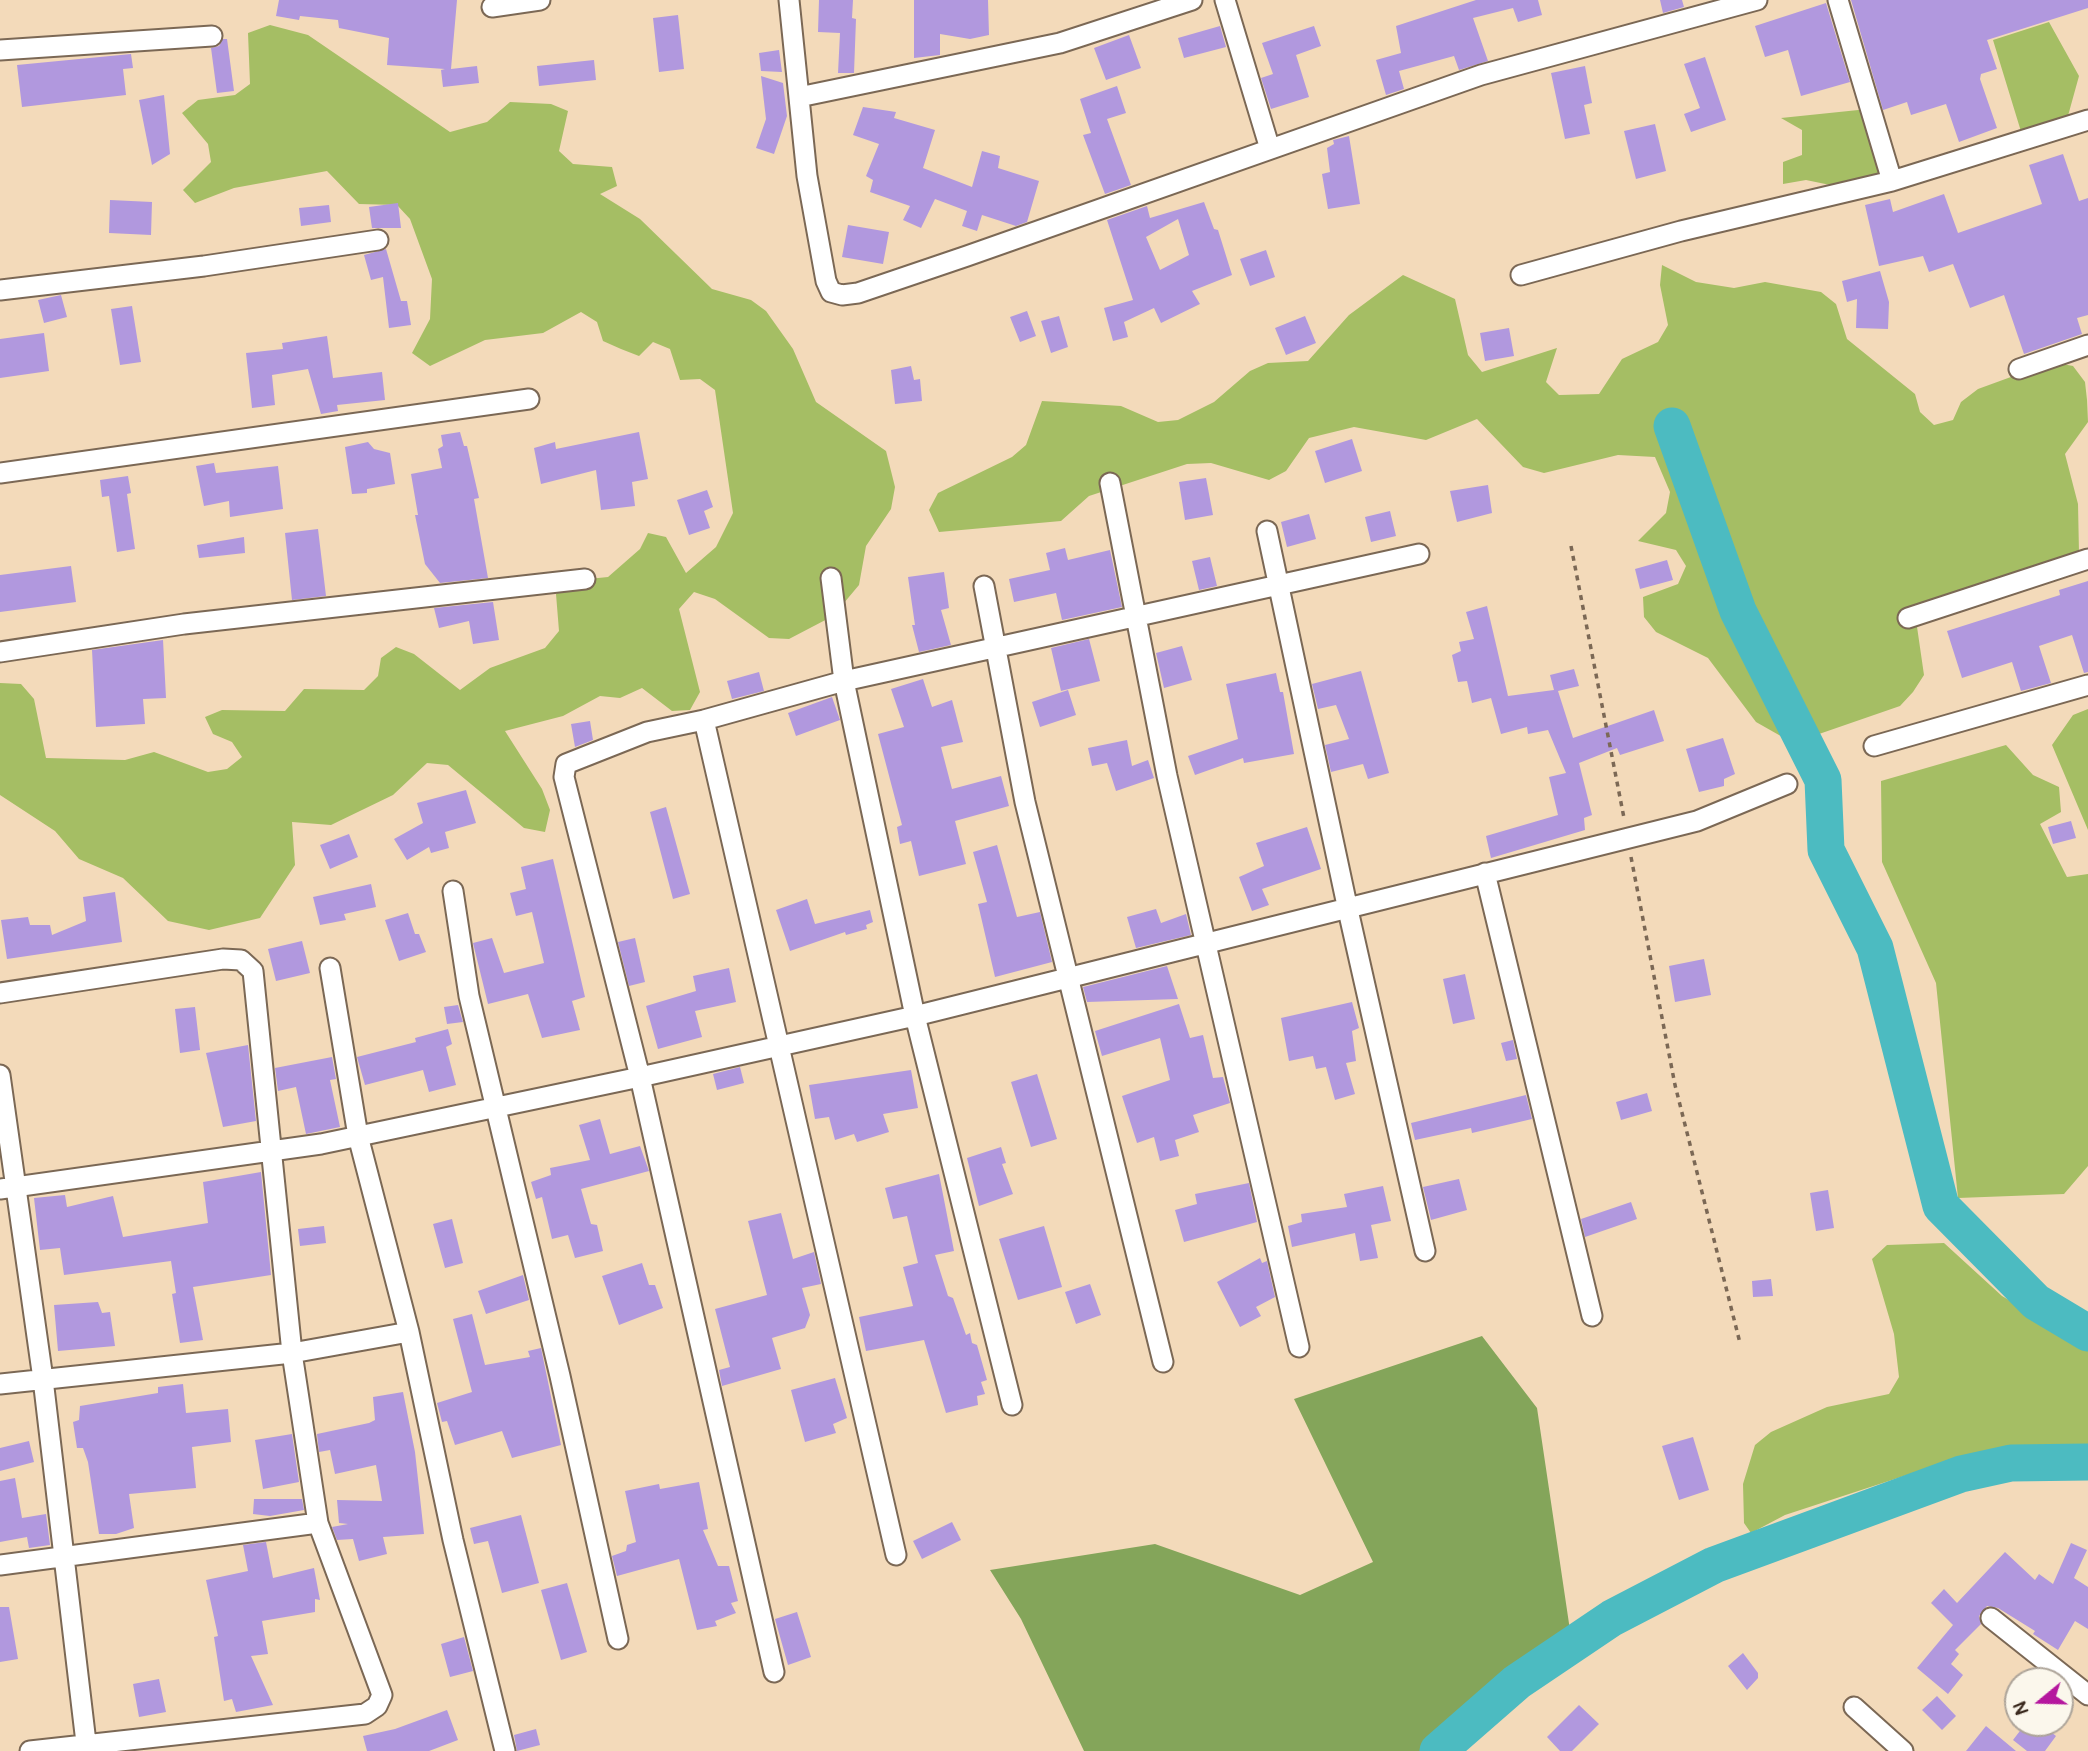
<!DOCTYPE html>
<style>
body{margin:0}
#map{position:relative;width:2088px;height:1751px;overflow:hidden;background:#f3daba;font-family:Pangolin,sans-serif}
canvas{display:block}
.north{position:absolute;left:2004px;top:1667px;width:70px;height:70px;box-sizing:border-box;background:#fbf7ec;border:2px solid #aea59a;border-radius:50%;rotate:251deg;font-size:19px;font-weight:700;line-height:28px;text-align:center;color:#3b2a1e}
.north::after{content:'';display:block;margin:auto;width:24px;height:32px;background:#b5179e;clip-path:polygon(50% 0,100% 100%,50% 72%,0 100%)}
</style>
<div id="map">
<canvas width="2088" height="1751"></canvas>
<div class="north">N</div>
</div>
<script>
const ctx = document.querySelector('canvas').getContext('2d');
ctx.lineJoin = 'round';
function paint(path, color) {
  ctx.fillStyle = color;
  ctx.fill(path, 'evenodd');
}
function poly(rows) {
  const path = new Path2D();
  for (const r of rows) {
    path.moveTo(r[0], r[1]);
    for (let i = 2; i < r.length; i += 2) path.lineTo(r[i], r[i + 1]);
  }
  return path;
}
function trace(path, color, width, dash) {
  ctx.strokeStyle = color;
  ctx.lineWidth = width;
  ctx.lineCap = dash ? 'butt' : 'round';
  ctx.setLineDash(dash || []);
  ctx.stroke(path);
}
paint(poly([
 [2049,22,2079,76,2066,123,2023,138,1993,40],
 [270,25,308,35,450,132,487,122,510,102,551,104,568,111,559,151,573,164,612,167,617,186,600,194,640,219,712,289,751,300,766,311,793,349,816,402,886,451,895,487,891,509,866,546,859,585,833,616,789,639,769,638,715,599,694,592,679,609,700,692,690,710,672,711,642,688,620,698,600,696,563,716,505,731,542,789,550,810,545,832,524,828,448,765,427,763,393,795,331,825,292,822,295,865,260,918,209,930,168,921,123,878,79,859,55,831,0,795,0,683,21,684,34,699,46,758,125,760,154,752,208,772,227,769,242,757,232,742,213,734,205,717,222,710,285,711,304,689,364,690,378,676,381,658,396,647,414,654,460,690,490,668,545,648,559,631,556,594,569,581,608,577,640,549,648,533,666,537,686,573,716,547,733,513,715,390,700,379,680,380,670,349,653,342,639,356,621,349,603,341,597,322,581,312,543,333,485,340,430,366,412,353,430,319,432,279,410,219,397,205,359,204,327,171,234,188,195,203,183,190,211,162,208,144,182,113,198,100,235,95,250,84,248,33],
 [1868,109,1889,177,1835,186,1806,180,1783,184,1783,162,1802,155,1802,130,1781,118],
 [1662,265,1696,282,1734,288,1765,282,1821,292,1836,304,1847,339,1915,394,1920,412,1934,425,1953,420,1961,402,1978,389,2052,362,2073,366,2085,382,2087,400,2088,422,2065,454,2078,504,2079,553,1915,613,1924,675,1913,692,1900,706,1793,743,1756,722,1708,658,1656,632,1644,617,1643,597,1678,584,1686,566,1676,550,1638,541,1666,513,1670,492,1655,457,1618,455,1544,473,1523,467,1477,419,1426,440,1354,427,1309,438,1286,471,1269,480,1211,463,1187,464,1089,496,1061,521,939,532,929,510,938,493,1012,457,1026,445,1042,401,1121,406,1158,422,1178,420,1214,402,1250,371,1268,363,1308,361,1349,315,1403,275,1455,299,1468,355,1482,372,1557,348,1546,382,1559,395,1599,394,1622,359,1658,342,1668,325,1660,285],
 [2088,709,2088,830,2052,745,2073,715],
 [2006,745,2033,775,2059,787,2061,812,2040,824,2067,877,2088,874,2088,1166,2064,1194,1958,1198,1936,983,1882,862,1881,781],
 [1944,1243,2002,1296,2088,1347,2088,1448,2011,1448,1965,1456,1785,1515,1751,1533,1744,1523,1743,1484,1755,1445,1771,1432,1827,1407,1889,1394,1899,1377,1894,1334,1872,1259,1887,1245]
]), '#a5be64');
paint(poly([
 [1482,1336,1537,1408,1571,1637,1494,1691,1484,1710,1425,1751,1084,1751,1021,1619,990,1570,1155,1544,1300,1595,1373,1562,1294,1399]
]), '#84a55a');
trace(poly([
 [1672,426,1738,611,1823,780,1826,850,1875,948,1941,1206,2036,1302,2088,1333],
 [1438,1751,1517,1682,1612,1618,1714,1565,1961,1474,2011,1463,2088,1462]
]), '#4cbbc1', 37);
paint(poly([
 [279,0,457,0,451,69,477,66,479,83,443,87,441,70,445,69,387,65,389,38,339,28,338,20,300,16,299,20,276,16],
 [819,0,853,0,852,18,856,19,854,73,838,73,840,33,818,32],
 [914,0,988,0,989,35,970,39,940,34,940,55,914,58],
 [1476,0,1538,0,1542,15,1518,22,1513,8,1473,18,1488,61,1459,70,1454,56,1399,71,1404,89,1386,95,1376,60,1401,53,1396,26],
 [1660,0,1682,0,1684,7,1663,13],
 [1851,0,2088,0,2088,8,1987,40,1997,69,1981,74,1980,79,1997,128,1959,142,1946,104,1911,115,1907,102,1883,110],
 [1826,3,1850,82,1801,96,1788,50,1765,57,1755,26],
 [678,15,684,69,659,72,653,18],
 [1220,26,1226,47,1184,58,1178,38],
 [1314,26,1321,46,1296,55,1309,97,1271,109,1261,78,1273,74,1262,43],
 [1129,35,1141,68,1106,80,1094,48],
 [223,39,227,39,234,91,217,93,211,48,219,46],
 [779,50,782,72,761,71,759,53],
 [131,54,133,68,123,69,126,95,22,107,17,65],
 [1705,57,1726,120,1691,132,1684,114,1700,108,1684,64],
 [594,60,596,80,539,86,537,66],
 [1585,66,1592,103,1584,105,1590,134,1565,139,1551,73],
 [761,76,783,83,787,116,774,154,756,148,766,119],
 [1117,86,1126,113,1107,119,1131,185,1105,194,1083,135,1091,133,1080,99],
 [164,95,170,154,152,165,139,100],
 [863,107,896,112,894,118,935,130,923,168,972,187,982,151,1000,156,998,168,1039,181,1027,222,1016,226,982,215,977,231,962,226,967,211,935,199,921,228,903,220,910,206,870,192,873,180,866,176,879,144,853,135],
 [1655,124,1666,171,1636,179,1624,131],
 [1349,136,1360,204,1328,209,1322,174,1330,172,1327,148,1334,144,1333,140],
 [2063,154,2079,201,2088,198,2088,315,2077,318,2082,334,2024,354,2004,295,1970,308,1953,264,1929,272,1923,256,1879,266,1865,205,1890,199,1893,212,1944,194,1958,233,2042,204,2029,165],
 [110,200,152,202,151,235,109,233],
 [1204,202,1214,229,1218,230,1232,275,1192,291,1200,304,1161,323,1154,308,1124,322,1128,337,1113,341,1104,308,1133,300,1107,220,1147,206,1150,218],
 [1178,219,1189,255,1160,270,1146,237],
 [398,203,401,228,372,228,369,207],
 [329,205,331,222,301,226,299,208],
 [848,225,889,232,883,264,842,257],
 [386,249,401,301,407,301,411,325,389,328,383,277,371,280,364,255],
 [1266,250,1275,277,1250,286,1240,259],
 [1880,271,1889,302,1888,329,1856,328,1857,299,1847,302,1842,281],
 [61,295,67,317,44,323,38,300],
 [132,306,141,362,120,365,111,309],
 [1027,311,1036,336,1020,342,1010,317],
 [1059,316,1068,347,1051,353,1041,321],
 [1305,316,1316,343,1286,355,1275,328],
 [1509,328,1514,356,1485,361,1480,333],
 [44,333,49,371,0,378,0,339],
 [327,336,333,378,382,372,385,400,337,405,338,411,321,414,308,369,272,375,275,405,252,408,246,353,283,349,282,343],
 [911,366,914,380,920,379,922,401,895,404,891,370],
 [460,432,464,446,467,446,479,498,474,499,488,578,440,583,425,564,415,515,418,515,411,474,442,468,438,449,443,446,441,435],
 [639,432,648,479,632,482,635,506,601,510,596,470,541,484,534,448,555,442,556,449],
 [1352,439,1362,471,1325,483,1315,451],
 [368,442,374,449,390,453,395,484,367,489,367,493,352,494,345,447],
 [214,463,216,473,278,466,283,509,230,517,229,501,204,506,196,466],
 [128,476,131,493,127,494,135,549,117,552,109,496,102,497,100,480],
 [1206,478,1213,515,1185,520,1179,482],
 [1488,485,1492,513,1457,522,1450,491],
 [707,490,713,507,704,511,710,528,689,535,677,500],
 [1390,511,1396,536,1371,542,1365,517],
 [1309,514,1316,539,1287,547,1281,522],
 [318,529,326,596,292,600,285,533],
 [244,537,245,553,199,558,197,545],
 [1065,548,1068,560,1110,550,1122,607,1062,620,1056,593,1014,602,1009,579,1050,570,1046,553],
 [1210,557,1217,586,1199,590,1192,561],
 [1667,560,1673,580,1640,589,1635,569],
 [71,566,76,602,0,612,0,575],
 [944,572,949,608,941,610,951,645,919,652,912,625,915,625,908,577],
 [2088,581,2088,672,2084,673,2072,635,2039,646,2051,683,2021,691,2012,662,1962,678,1947,631,2060,595,2059,590],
 [493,602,499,640,473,644,469,621,439,628,434,608],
 [1487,606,1508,696,1554,690,1550,675,1574,669,1579,686,1558,691,1573,738,1654,710,1664,741,1620,755,1617,748,1579,763,1592,815,1584,818,1585,830,1491,858,1486,836,1558,815,1549,777,1566,773,1548,730,1528,734,1527,727,1501,734,1491,698,1472,703,1467,681,1458,682,1452,655,1461,651,1459,642,1474,639,1466,612],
 [1089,639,1100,681,1061,691,1051,648],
 [163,640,166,698,143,699,145,724,96,727,92,650],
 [1182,646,1192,680,1164,688,1156,653],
 [1361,671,1389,773,1368,779,1363,764,1331,772,1325,745,1349,739,1336,705,1318,709,1312,684],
 [759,672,764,691,732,699,727,681],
 [1276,673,1280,692,1283,692,1294,754,1244,763,1243,758,1195,775,1188,756,1238,739,1226,684],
 [923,679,932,707,952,700,963,742,941,747,952,789,1001,776,1009,806,955,821,966,864,919,876,911,841,900,844,897,827,902,825,878,734,904,727,891,689],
 [1068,690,1076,715,1040,727,1032,702],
 [832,697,840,720,796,736,788,713],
 [590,721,593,740,575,747,571,724],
 [1723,738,1735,774,1724,779,1724,786,1699,792,1686,749],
 [1127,740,1132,766,1148,760,1154,778,1116,791,1107,763,1092,766,1088,748],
 [466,790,476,823,445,832,449,848,431,853,429,847,407,860,394,839,423,823,417,803],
 [666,807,690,894,673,899,650,812],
 [2071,821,2076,838,2053,844,2048,827],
 [1307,827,1321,869,1262,889,1269,905,1252,911,1239,877,1264,866,1256,843],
 [349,834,358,857,330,869,320,845],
 [997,845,1017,917,1040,912,1052,962,995,977,978,904,987,902,973,852],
 [553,859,585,997,572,1001,580,1030,542,1038,528,994,488,1004,473,943,492,938,504,973,544,963,532,912,516,916,510,893,526,889,521,867],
 [371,884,376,907,344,914,346,920,320,925,313,897],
 [115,892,122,942,7,959,1,920,28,917,30,925,50,925,52,935,86,921,83,897],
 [807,899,815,924,870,910,873,922,866,925,867,929,846,935,845,932,790,951,776,910],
 [1156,909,1161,923,1186,914,1191,935,1136,948,1127,917],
 [408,913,415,934,419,934,426,952,399,961,385,920],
 [635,938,645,982,629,986,618,942],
 [302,941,310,973,276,981,268,949],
 [1704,959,1711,995,1675,1002,1669,966],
 [1167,966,1178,999,1087,1002,1083,987],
 [729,968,736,1002,695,1011,702,1037,658,1049,646,1006,696,991,693,976],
 [1465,974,1475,1019,1453,1024,1443,979],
 [1352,1002,1359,1028,1352,1031,1356,1061,1346,1063,1355,1094,1335,1100,1326,1067,1316,1069,1313,1056,1289,1061,1281,1018],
 [1179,1004,1190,1038,1203,1035,1213,1078,1223,1077,1230,1103,1193,1115,1199,1132,1175,1140,1179,1156,1160,1161,1154,1137,1137,1143,1122,1096,1170,1080,1160,1038,1102,1056,1095,1031],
 [458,1005,463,1022,447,1024,444,1007],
 [195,1007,200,1050,180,1053,175,1009],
 [448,1029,452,1044,446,1047,456,1085,429,1092,423,1070,365,1085,357,1057,416,1042,415,1038],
 [1513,1040,1517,1059,1506,1061,1501,1043],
 [248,1045,256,1121,223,1127,206,1053],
 [332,1057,336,1079,330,1080,340,1127,306,1134,296,1087,278,1091,275,1068],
 [740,1067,744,1083,717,1090,713,1074],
 [911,1070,918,1108,883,1114,889,1132,857,1142,854,1134,835,1140,829,1117,815,1119,809,1085],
 [1037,1074,1057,1139,1031,1147,1011,1082],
 [1647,1093,1652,1111,1621,1120,1616,1102],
 [1526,1095,1532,1119,1472,1133,1471,1128,1415,1140,1411,1123],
 [600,1119,610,1154,640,1146,649,1171,581,1189,591,1224,597,1225,603,1251,575,1258,568,1235,552,1239,542,1197,536,1199,531,1182,551,1175,550,1168,590,1160,579,1125],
 [1001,1147,1006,1163,1002,1164,1013,1194,979,1206,967,1158],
 [261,1172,271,1275,193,1287,203,1340,180,1343,172,1294,176,1293,171,1261,64,1275,60,1248,40,1250,34,1198,65,1195,67,1207,113,1196,123,1237,208,1223,203,1182],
 [939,1174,954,1251,935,1255,948,1296,953,1298,966,1335,970,1333,972,1343,977,1345,987,1380,981,1382,985,1394,977,1396,978,1405,946,1413,924,1340,866,1351,859,1317,913,1306,903,1267,918,1263,907,1216,893,1219,885,1188],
 [1459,1179,1467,1210,1431,1220,1423,1187],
 [1249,1183,1257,1222,1184,1242,1175,1210,1197,1204,1195,1194],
 [1383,1186,1391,1221,1371,1225,1378,1258,1360,1261,1355,1233,1292,1247,1288,1226,1302,1222,1301,1214,1347,1207,1344,1194],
 [1828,1190,1834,1228,1816,1231,1810,1193],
 [1631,1202,1637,1219,1585,1237,1581,1219],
 [781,1213,793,1259,814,1252,821,1284,802,1288,810,1315,805,1328,772,1338,781,1369,722,1386,719,1370,730,1367,715,1309,767,1295,748,1221],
 [452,1219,463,1263,445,1268,433,1224],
 [324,1226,326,1243,300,1246,298,1229],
 [1044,1226,1062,1287,1018,1300,999,1239],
 [1260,1258,1262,1263,1267,1261,1275,1297,1256,1307,1261,1316,1240,1327,1217,1282],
 [642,1263,649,1285,655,1285,663,1308,619,1325,602,1276],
 [523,1275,529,1300,486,1314,478,1291],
 [1771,1279,1773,1296,1753,1297,1752,1281],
 [1090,1284,1101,1315,1076,1324,1065,1292],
 [98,1302,102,1313,110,1312,115,1346,58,1351,54,1305],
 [472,1314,485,1365,530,1357,528,1351,541,1348,561,1445,512,1458,502,1431,455,1445,447,1421,442,1422,437,1403,472,1392,453,1319],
 [835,1378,847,1418,833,1424,836,1433,805,1442,791,1390],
 [183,1384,186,1413,228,1409,231,1442,192,1447,196,1488,129,1494,134,1528,116,1534,99,1534,88,1462,83,1448,77,1448,73,1422,79,1420,80,1406,158,1393,158,1387],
 [403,1392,415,1452,424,1534,383,1537,387,1554,359,1561,353,1539,337,1540,332,1527,348,1524,339,1523,337,1500,382,1501,376,1465,335,1474,330,1450,319,1452,317,1434,369,1423,375,1420,373,1397],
 [292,1434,299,1482,263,1489,255,1440],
 [1693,1437,1709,1490,1679,1500,1662,1446],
 [29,1441,34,1462,0,1471,0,1448],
 [15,1478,22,1518,46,1514,50,1545,29,1548,27,1537,0,1542,0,1481],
 [699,1482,708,1529,703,1530,718,1566,729,1566,738,1601,731,1603,736,1613,715,1621,717,1626,697,1630,679,1559,617,1576,612,1556,626,1551,627,1545,636,1542,625,1491,659,1484,660,1489],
 [254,1499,302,1499,304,1510,270,1516,253,1514],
 [521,1515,539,1583,502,1593,488,1541,474,1544,470,1528],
 [952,1522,961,1540,922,1559,913,1541],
 [266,1542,273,1578,314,1568,320,1600,315,1599,315,1612,262,1621,268,1654,251,1656,273,1705,236,1712,232,1699,224,1701,214,1637,218,1636,206,1580,248,1571,243,1545],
 [2071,1543,2087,1550,2074,1578,2088,1587,2088,1629,2075,1621,2058,1650,2033,1634,2035,1631,1998,1608,1987,1606,1979,1616,1981,1624,1955,1650,1959,1654,1951,1664,1963,1675,1948,1694,1917,1668,1953,1625,1931,1603,1944,1589,1957,1603,2005,1552,2035,1580,2039,1574,2053,1584],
 [567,1583,587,1652,561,1660,541,1590],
 [0,1607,9,1607,18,1659,0,1662],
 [797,1612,811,1657,788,1665,775,1619],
 [464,1637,473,1671,450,1677,441,1644],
 [1743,1653,1758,1673,1758,1678,1747,1690,1728,1666],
 [159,1679,166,1712,139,1717,133,1684],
 [1937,1696,1956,1716,1942,1730,1922,1710],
 [1579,1705,1599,1724,1572,1751,1560,1751,1547,1737],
 [447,1710,458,1740,429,1751,367,1751,363,1736,395,1729],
 [2026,1723,2040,1723,2056,1736,2045,1751,2027,1751,2013,1740],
 [1986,1726,2016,1751,1966,1751],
 [536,1729,540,1745,517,1751,514,1735]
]), '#b198de');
const street = poly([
 [789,0,807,176,826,281,831,292,842,295,858,293,967,256,1481,75,1757,0],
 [1225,0,1270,149],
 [1838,0,1892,181],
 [492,7,540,0],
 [0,50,212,36],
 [799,97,1060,43,1192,0],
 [1521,275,1681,231,1892,181,2088,120],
 [0,290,204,266,378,240],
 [2019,369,2088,345],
 [0,473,529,399],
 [1110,483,1167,776,1299,1347],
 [1267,531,1348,910,1425,1251],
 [831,578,844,681,915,1016,1012,1405],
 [984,586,1025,802,1163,1362],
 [1908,618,2088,559],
 [0,652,184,624,585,579],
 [704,720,896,1555],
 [1874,746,2088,685],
 [1485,873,1592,1316],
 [453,891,469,996,560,1376,618,1639],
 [330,968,358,1136,409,1332,453,1540,505,1751],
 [0,993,223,959,241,960,253,971,292,1353,318,1523,382,1695,377,1706,365,1714,30,1751],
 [0,1075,43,1379,87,1751],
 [0,1189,321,1144,640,1077,915,1016,1697,821,1787,784],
 [0,1384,292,1353,409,1332],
 [0,1565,318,1523],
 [1991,1618,2088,1695],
 [774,1672,640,1077,564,777,566,764,647,732,704,720,844,681,1419,554],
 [1854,1707,1903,1751]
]);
trace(street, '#7b6855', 23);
trace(poly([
 [1571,546,1624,818],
 [1631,857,1675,1085,1740,1343]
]), '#7b6855', 3.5, [5, 5]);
trace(street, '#fff', 19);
</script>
